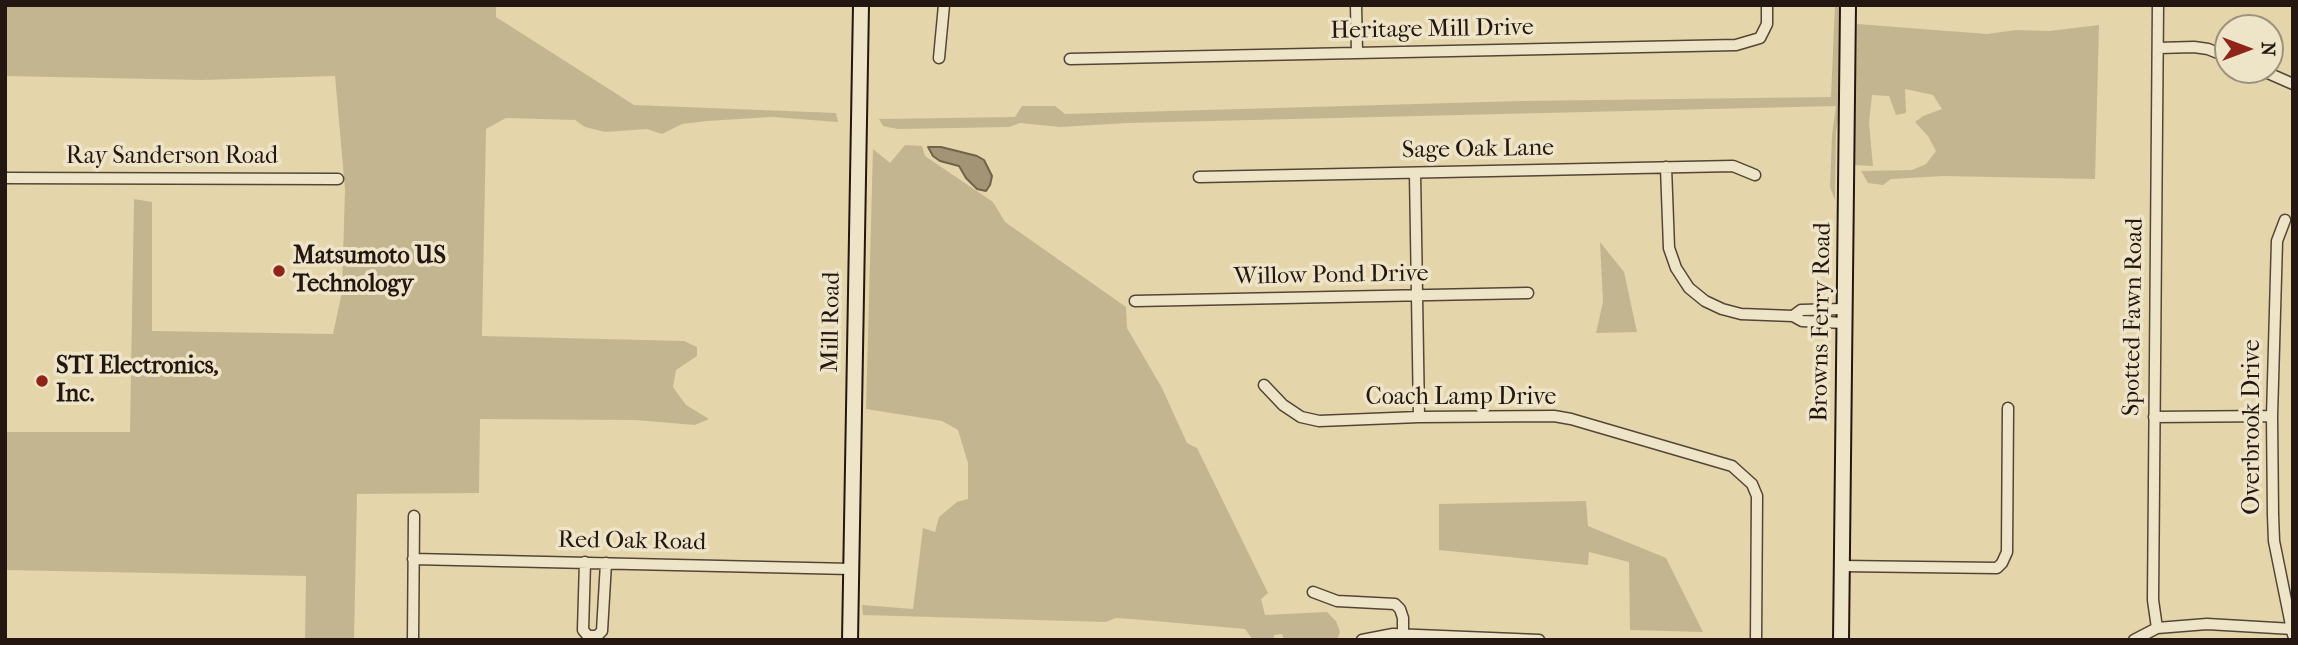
<!DOCTYPE html>
<style>
body{margin:0}
#map{position:relative;width:2298px;height:645px;overflow:hidden;background:#e5d5ab;font-family:"IM FELL French Canon",serif}
canvas{display:block}
.frame{position:absolute;inset:0;border:7px solid #241610;pointer-events:none}
.north{position:absolute;left:2214px;top:14px;width:70px;height:70px;box-sizing:border-box;background:#eee4c8;border:2px solid #9d927e;border-radius:50%;rotate:90deg;font-size:19px;font-weight:700;line-height:28px;text-align:center;color:#241610}
.north::after{content:'';display:block;margin:auto;width:24px;height:32px;background:#8f2418;clip-path:polygon(50% 0,100% 100%,50% 72%,0 100%)}
</style>
<div id="map">
<canvas width="2298" height="645"></canvas>
<div class="frame"></div>
<div class="north">N</div>
</div>
<script>
const ctx = document.querySelector('canvas').getContext('2d');
ctx.lineJoin = 'round';
function paint(path, color) {
  ctx.fillStyle = color;
  ctx.fill(path, 'evenodd');
}
function poly(rows) {
  const path = new Path2D();
  for (const r of rows) {
    path.moveTo(r[0], r[1]);
    for (let i = 2; i < r.length; i += 2) path.lineTo(r[i], r[i + 1]);
  }
  return path;
}
function trace(path, color, width, dash) {
  ctx.strokeStyle = color;
  ctx.lineWidth = width;
  ctx.lineCap = dash ? 'butt' : 'round';
  ctx.setLineDash(dash || []);
  ctx.stroke(path);
}
function label(font, color, halo, rows, align = 'center') {
  ctx.font = font + ' "IM FELL French Canon",serif';
  ctx.lineWidth = 7;
  ctx.setLineDash([]);
  ctx.textBaseline = 'middle';
  ctx.strokeStyle = halo;
  ctx.fillStyle = color;
  for (const [text, x, y, turn = 0] of rows) {
    ctx.save();
    ctx.translate(x, y);
    ctx.rotate((+turn || 0) * Math.PI / 180);
    ctx.textAlign = isNaN(turn) ? turn : align;
    if (halo) ctx.strokeText(text, 0, 0);
    ctx.fillText(text, 0, 0);
    ctx.restore();
  }
}
paint(poly([
 [5,5,496,5,496,17,634,105,836,113,838,122,772,117,707,121,682,124,662,134,647,129,605,132,585,127,575,120,506,118,486,129,482,336,684,341,697,347,697,356,676,370,673,387,686,405,709,419,695,425,635,420,480,419,479,493,357,494,354,640,305,640,306,576,5,570,5,432,130,432,134,199,152,202,152,331,333,334,342,292,345,189,335,76,201,80,5,76],
 [1835,5,1842,5,1840,107,1836,132,1835,200,1830,187,1832,135,1836,106,1127,123,1060,127,1020,123,1009,127,898,129,883,126,879,119,1015,117,1022,106,1055,106,1065,114,1521,101,1831,97],
 [1857,24,1987,34,2016,30,2049,31,2099,25,2095,179,1944,176,1891,179,1883,185,1868,183,1861,171,1912,170,1926,164,1936,151,1928,136,1915,122,1923,116,1942,109,1933,95,1905,89,1906,113,1896,115,1889,96,1872,95,1869,123,1873,166,1854,165],
 [905,145,922,146,925,156,993,202,1005,222,1126,307,1127,328,1162,388,1187,443,1197,448,1268,593,1261,599,1265,615,1327,612,1336,621,1340,632,1337,640,1284,640,1282,634,1274,635,1274,640,1253,640,1245,629,1132,619,1116,618,1106,622,863,615,862,605,913,609,923,528,935,532,939,517,957,502,968,499,968,463,958,430,942,421,866,409,873,149,890,163],
 [1600,242,1624,272,1637,332,1596,333,1603,302],
 [1586,501,1588,526,1666,558,1703,632,1630,630,1629,562,1589,552,1588,565,1439,550,1439,504]
]), '#c4b591');
const water = poly([
 [928,147,941,147,977,156,984,160,992,176,990,185,986,191,977,189,966,178,959,166,940,161,933,156,928,147]
]);
paint(water, '#a39476');
trace(water, '#70624d', 2);
const street = poly([
 [1356,5,1357,52],
 [2158,48,2194,47,2208,49,2228,57],
 [939,58,944,5],
 [1070,59,1736,45,1760,38,1767,24,1767,5],
 [2261,70,2293,84],
 [1666,167,1669,248,1676,268,1689,288,1705,301,1722,309,1741,314,1793,316,1802,321,1844,323],
 [1415,173,1419,417],
 [1199,177,1733,166,1755,175],
 [5,178,338,179],
 [2285,220,2277,241,2272,416,2273,515,2274,541,2293,635],
 [1135,301,1528,293],
 [1793,316,1801,310,1844,309],
 [1264,385,1283,405,1301,417,1319,421,1419,417,1554,416,1571,419,1732,466,1752,484,1757,496,1756,640],
 [2154,417,2272,416],
 [413,559,851,569],
 [585,562,583,630,588,636,597,636,602,631,606,563],
 [1842,566,1997,568,2002,563,2007,552,2008,408],
 [1313,592,1337,601,1395,604,1400,609,1403,618,1403,634],
 [2157,628,2153,600,2158,5],
 [413,640,414,516],
 [1362,640,1393,634,1539,640],
 [2134,640,2157,628,2207,624,2293,629]
]);
const secondary = poly([
 [850,640,861,5],
 [1841,640,1848,5]
]);
trace(street, '#544637', 13);
trace(secondary, '#241610', 18);
trace(street, '#eee4c8', 10);
trace(secondary, '#eee4c8', 14);
for (const [x, y, r, color] of [
 [279,271,7,"#8f2418"],
 [42,381,7,"#8f2418"]
]) {
  const dot = new Path2D();
  dot.arc(x, y, r, 0, 2 * Math.PI);
  ctx.fillStyle = color;
  ctx.fill(dot);
  trace(dot, '#eee4c8', 2.5);
}
label('24px', '#241610', '#eee4c8', [
 ["Heritage Mill Drive",1432,30,-1],
 ["Sage Oak Lane",1478,150,-1],
 ["Ray Sanderson Road",172,157],
 ["Willow Pond Drive",1331,276,-1],
 ["Spotted Fawn Road",2134,317,-89],
 ["Mill Road",832,322,-89],
 ["Browns Ferry Road",1822,322,-89],
 ["Coach Lamp Drive",1461,398],
 ["Overbrook Drive",2253,427,-90],
 ["Red Oak Road",632,542,1]
]);
label('bold 24px', '#241610', '#eee4c8', [
 ["Matsumoto US",293,257],
 ["Technology",293,285],
 ["STI Electronics,",56,367],
 ["Inc.",56,395]
], 'left');
</script>
